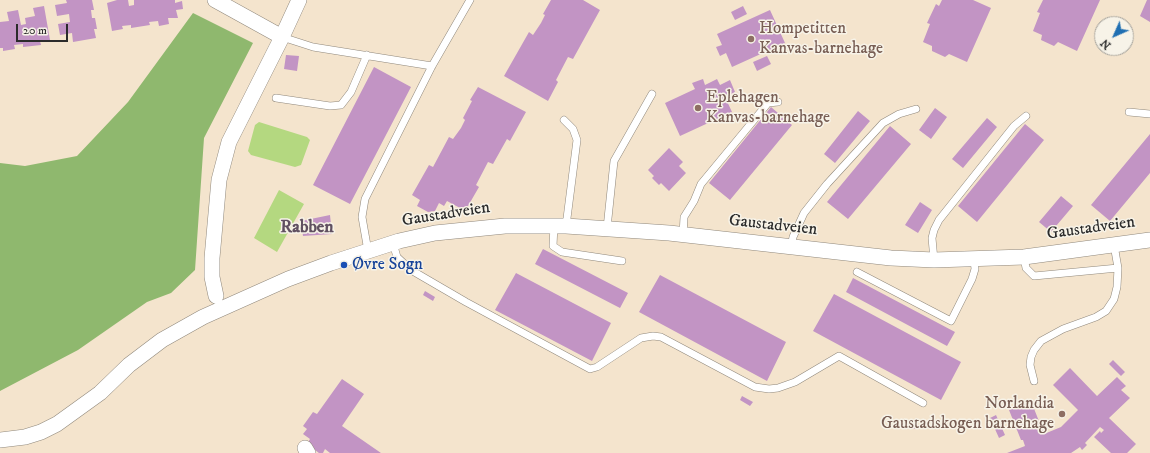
<!DOCTYPE html>
<meta charset="utf-8">
<style>
body{margin:0}
#map{position:relative;width:1150px;height:453px;overflow:hidden;background:#f4e4cd;font-family:"IM FELL DW Pica",serif}
canvas{display:block}
.north{position:absolute;left:1094px;top:16px;width:40px;height:40px;box-sizing:border-box;background:#f7f3e8;border:1px solid #a5a39c;border-radius:50%;rotate:225deg;font-size:11px;font-weight:700;line-height:16px;text-align:center;color:#2b2b2b}
.north::after{content:'';display:block;margin:auto;width:14px;height:18px;background:#1f6fb2;clip-path:polygon(50% 0,100% 100%,50% 72%,0 100%)}
.scale{position:absolute;left:16px;top:24px;width:52px;height:18px;box-sizing:border-box;border:2px solid #2b2b2b;border-top:0;padding-left:5px;font-size:12px;line-height:14px;white-space:nowrap;color:#2b2b2b;-webkit-text-stroke:3px #f7f3e8;paint-order:stroke}
</style>
<div id="map">
<canvas width="1150" height="453"></canvas>
<div class="north">N</div>
<div class="scale">20 m</div>
</div>
<script>
const ctx = document.querySelector('canvas').getContext('2d');
ctx.lineJoin = 'round';
function paint(path, color) {
  ctx.fillStyle = color;
  ctx.fill(path, 'evenodd');
}
function poly(rows) {
  const path = new Path2D();
  for (const r of rows) {
    path.moveTo(r[0], r[1]);
    for (let i = 2; i < r.length; i += 2) path.lineTo(r[i], r[i + 1]);
  }
  return path;
}
function trace(path, color, width, dash) {
  ctx.strokeStyle = color;
  ctx.lineWidth = width;
  ctx.lineCap = dash ? 'butt' : 'round';
  ctx.setLineDash(dash || []);
  ctx.stroke(path);
}
function label(font, color, halo, rows, align = 'center') {
  ctx.font = font + ' "IM FELL DW Pica",serif';
  ctx.lineWidth = 3;
  ctx.setLineDash([]);
  ctx.textBaseline = 'middle';
  ctx.strokeStyle = halo;
  ctx.fillStyle = color;
  for (const [text, x, y, turn = 0] of rows) {
    ctx.save();
    ctx.translate(x, y);
    ctx.rotate((+turn || 0) * Math.PI / 180);
    ctx.textAlign = isNaN(turn) ? turn : align;
    if (halo) ctx.strokeText(text, 0, 0);
    ctx.fillText(text, 0, 0);
    ctx.restore();
  }
}
paint(poly([
 [259,122,307,137,310,140,301,165,295,167,251,155,248,151,255,125],
 [279,190,304,204,277,252,254,238]
]), '#b4d880');
paint(poly([
 [193,13,253,43,204,138,195,270,171,293,147,302,78,350,0,391,0,163,25,166,77,156,128,102]
]), '#8fb86e');
paint(poly([
 [66,0,92,0,94,10,91,10,92,18,95,18,97,29,94,29,96,38,73,42,72,33,60,35,58,24,70,22,69,14,57,16,55,5,67,3],
 [117,0,128,0,129,6,134,5,134,0,175,0,175,3,182,1,183,9,176,10,178,18,168,18,169,24,159,26,158,21,149,22,150,25,131,28,131,25,122,26,123,29,112,31,107,3],
 [551,0,583,0,600,10,573,59,568,57,556,80,558,82,548,101,504,76,529,32,533,35,541,23,545,15,543,14],
 [942,0,973,0,991,8,967,62,949,54,945,57,932,51,932,46,923,42,930,24,927,23,936,4,939,6],
 [1043,0,1100,0,1077,51,1058,42,1054,46,1041,40,1042,35,1033,31,1040,13,1037,12],
 [1147,0,1150,0,1150,22,1140,16],
 [44,6,50,40,40,41,41,45,23,47,23,44,14,45,15,49,3,51,3,48,0,48,0,22,9,21,7,12,18,10,21,25,26,24,25,18,35,16,33,8],
 [743,6,747,14,735,20,731,12],
 [770,10,785,43,732,67,726,53,720,56,716,47,722,45,717,34],
 [286,55,299,56,297,71,284,69],
 [767,56,771,64,757,71,753,62],
 [374,67,411,87,350,204,313,185],
 [703,79,705,85,717,79,720,85,730,80,735,92,725,97,732,112,680,136,665,103,695,89,692,83],
 [478,87,526,112,510,141,507,139,493,164,488,162,476,185,479,187,468,206,460,208,447,201,444,206,439,203,435,211,428,212,417,206,420,200,412,195,429,165,433,167,449,137,453,139,461,128,465,120,463,118,472,101,470,100],
 [771,107,792,125,730,200,709,183],
 [935,108,947,117,931,139,919,130],
 [858,111,870,121,835,163,824,154],
 [987,118,997,127,963,168,952,159],
 [1025,124,1044,140,977,222,958,206],
 [890,126,911,144,848,219,827,202],
 [1150,134,1150,173,1110,221,1091,205],
 [669,148,683,162,679,166,686,173,669,191,661,183,659,185,652,178,654,176,648,170],
 [1061,196,1073,206,1051,232,1039,222],
 [920,202,932,210,918,233,905,225],
 [330,215,332,234,303,236,301,221],
 [543,249,628,293,620,308,535,264],
 [516,273,611,323,592,361,495,310],
 [660,275,786,342,767,381,639,312],
 [853,278,955,332,947,346,846,292],
 [425,291,435,297,433,301,423,295],
 [834,294,961,362,941,400,813,331],
 [1113,360,1125,372,1121,376,1109,364],
 [1070,368,1097,396,1117,377,1126,386,1121,390,1130,398,1109,418,1136,444,1127,453,1111,453,1094,437,1100,431,1101,433,1104,430,1100,427,1085,443,1087,445,1082,450,1080,447,1071,453,1007,453,1025,446,1023,440,1021,440,1009,410,1031,401,1044,434,1061,427,1078,410,1053,385],
 [342,379,364,394,342,426,381,453,330,453,325,449,323,453,319,453,307,444,310,439,303,434,307,429,303,426,313,412,317,414],
 [742,396,753,402,750,406,740,400],
 [996,415,1005,435,999,438,990,418],
 [907,420,917,425,915,429,905,424]
]), '#c294c4');
const lane = poly([
 [282,37,313,47,432,66],
 [276,98,330,106,341,105,351,92,367,55],
 [1129,112,1150,114],
 [564,120,573,129,577,140,566,226],
 [554,225,553,246,562,252,622,261],
 [607,228,614,161,652,94],
 [683,235,684,217,694,201,701,184,768,103,778,102],
 [393,243,397,257,411,270,466,302,590,369,597,367,641,338,653,336,661,337,755,387,769,389,778,388,795,382,839,356,923,403],
 [791,247,793,237,804,213,827,184,883,123,899,114,916,109],
 [368,251,362,217,365,199,432,66,470,0],
 [1024,257,1026,268,1034,276,1118,268],
 [934,260,932,238,934,230,939,220,1014,126,1026,116],
 [857,272,951,321,972,279,975,269,974,259],
 [1034,381,1030,365,1031,357,1034,350,1041,341,1063,329,1096,317,1106,311,1114,299,1117,287,1118,268,1114,245]
]);
const street = poly([
 [215,0,282,37,229,142,219,180,212,258,212,277,216,296],
 [282,37,299,0],
 [0,440,25,437,41,432,57,424,100,393,129,365,162,340,203,317,288,279,331,263,399,241,435,233,505,226,566,226,669,233,891,258,934,260,1024,257,1150,240],
 [305,448,308,453]
]);
trace(lane, '#90887c', 8);
trace(street, '#90887c', 16);
trace(lane, '#fff', 7);
trace(street, '#fff', 15);
for (const [x, y, r, color] of [
 [751,39,4,"#8d6e63"],
 [698,108,4,"#8d6e63"],
 [344,265,4,"#1a4fb4"],
 [1062,414,4,"#8d6e63"]
]) {
  const dot = new Path2D();
  dot.arc(x, y, r, 0, 2 * Math.PI);
  ctx.fillStyle = color;
  ctx.fill(dot);
  trace(dot, '#f7f3e8', 1.5);
}
label('17px', '#785e54', '#f7f3e8', [
 ["Hompetitten",759,29],
 ["Kanvas-barnehage",759,49],
 ["Eplehagen",706,98],
 ["Kanvas-barnehage",706,118],
 ["Norlandia",1054,404,"right"],
 ["Gaustadskogen barnehage",1054,424,"right"]
], 'left');
label('17px', '#2b2b2b', '#f7f3e8', [
 ["Gaustadveien",446,215,-9],
 ["Gaustadveien",773,226,6],
 ["Gaustadveien",1091,229,-8]
]);
label('17px', '#164399', '#f7f3e8', [
 ["Øvre Sogn",352,265]
], 'left');
label('bold 18px', '#605061', '#f7f3e8', [
 ["Rabben",307,228]
]);
</script>
